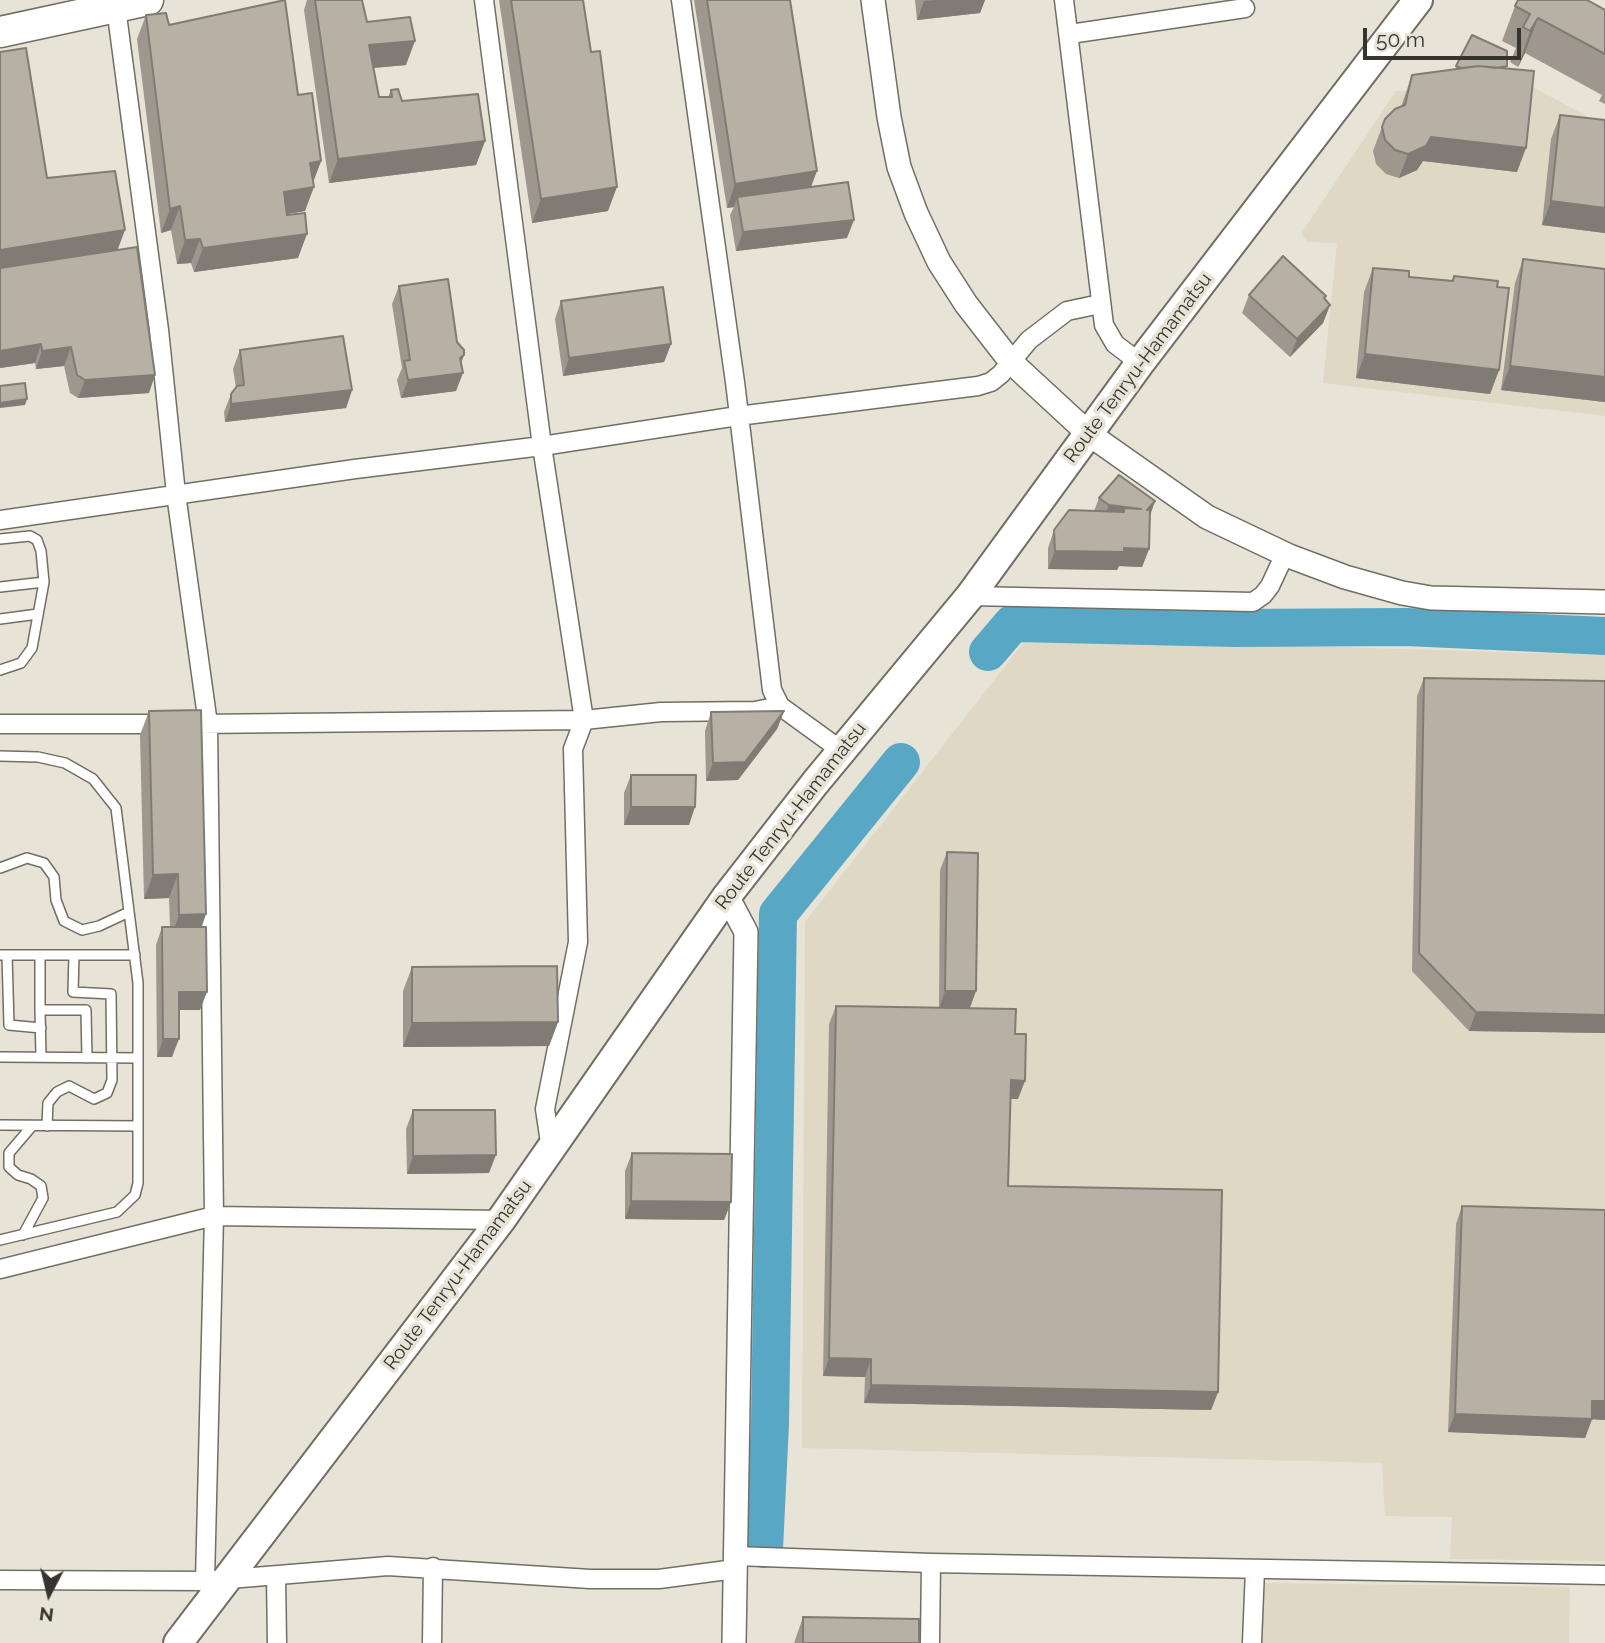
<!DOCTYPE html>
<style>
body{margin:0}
#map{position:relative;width:1605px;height:1643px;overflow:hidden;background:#e7e3d7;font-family:Raleway,sans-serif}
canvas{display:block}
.north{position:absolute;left:14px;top:1559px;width:70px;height:70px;-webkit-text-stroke:5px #e7e3d7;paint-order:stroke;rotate:187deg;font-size:19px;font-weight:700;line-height:28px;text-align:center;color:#35342f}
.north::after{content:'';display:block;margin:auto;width:24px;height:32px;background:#35342f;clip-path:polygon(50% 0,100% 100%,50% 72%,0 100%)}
.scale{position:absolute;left:1363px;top:28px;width:158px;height:32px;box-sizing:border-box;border:4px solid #35342f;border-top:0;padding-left:9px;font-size:21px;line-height:24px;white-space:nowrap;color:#35342f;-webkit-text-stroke:5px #e7e3d7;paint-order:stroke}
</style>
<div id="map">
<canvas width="1605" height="1643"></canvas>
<div class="north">N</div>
<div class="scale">50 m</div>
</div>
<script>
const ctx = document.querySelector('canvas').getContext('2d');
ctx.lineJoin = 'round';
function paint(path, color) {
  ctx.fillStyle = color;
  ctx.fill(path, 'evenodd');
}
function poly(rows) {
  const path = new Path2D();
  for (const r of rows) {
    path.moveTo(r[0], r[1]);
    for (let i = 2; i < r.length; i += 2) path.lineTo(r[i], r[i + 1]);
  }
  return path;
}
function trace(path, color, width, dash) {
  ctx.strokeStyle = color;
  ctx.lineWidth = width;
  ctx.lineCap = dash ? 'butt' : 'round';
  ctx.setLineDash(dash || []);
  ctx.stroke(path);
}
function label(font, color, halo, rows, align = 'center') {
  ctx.font = font + ' Raleway,sans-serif';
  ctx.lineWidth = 7;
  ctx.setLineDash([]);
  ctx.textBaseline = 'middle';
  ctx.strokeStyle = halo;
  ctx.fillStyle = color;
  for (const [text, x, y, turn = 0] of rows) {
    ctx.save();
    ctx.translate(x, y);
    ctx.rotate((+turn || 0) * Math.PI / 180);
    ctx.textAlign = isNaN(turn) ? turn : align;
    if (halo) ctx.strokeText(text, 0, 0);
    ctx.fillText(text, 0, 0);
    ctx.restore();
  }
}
paint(poly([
 [1507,73,1605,126,1605,416,1323,383,1337,243,1308,242,1301,234,1396,91,1502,86],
 [1027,638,1605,655,1605,1561,1450,1559,1452,1517,1385,1516,1382,1463,802,1448,805,922],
 [1263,1583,1570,1587,1569,1643,1259,1643]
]), '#dfd8c5');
trace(poly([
 [988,652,1012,624,1017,623,1234,628,1406,627,1605,636],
 [764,1549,770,1423,778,914,901,762]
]), '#58a7c5', 38);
const service = poly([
 [0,539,30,536,37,540,41,551,44,582,32,648,21,663,0,670],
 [0,587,44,582],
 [0,619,38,614],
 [0,756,38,757,65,763,93,779,116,808,138,983,138,1183,135,1195,117,1212,0,1240],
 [0,868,27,858,44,863,54,877,56,900,64,921,82,930,99,926,129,912],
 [0,955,135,955],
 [7,955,9,1025,41,1028],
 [40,955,40,1010,86,1010,87,1058],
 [40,1010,41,1057],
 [0,1057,138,1058],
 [0,1125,138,1126],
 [47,1126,48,1103,57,1092,69,1086,94,1099,107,1093,112,1080,111,994,73,992,74,955],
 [23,1235,43,1198,41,1186,31,1179,18,1175,9,1167,9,1153,32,1126]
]);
const minor = poly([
 [115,0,159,330,176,494,208,724,214,1216,205,1581],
 [484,0,542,446,584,720,573,749,578,942,545,1109,551,1149],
 [681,0,735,382,772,690,780,706],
 [1064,0,1104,325,1115,344,1140,363],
 [1070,34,1245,8],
 [0,520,355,469,542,446,738,416,978,386,991,382,1001,374,1029,340,1067,311,1100,304],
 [970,596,1253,602,1263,595,1270,586,1285,554],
 [0,724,168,724],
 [196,724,584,720,661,712,755,711,780,706,842,751],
 [0,1269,214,1216,501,1220],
 [735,1556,931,1563,1605,1575],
 [276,1576,277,1643],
 [0,1580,205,1581,388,1566,590,1579,659,1579,735,1569],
 [432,1643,433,1567],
 [930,1643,931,1563],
 [1252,1643,1255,1569]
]);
const tertiary = poly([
 [873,0,889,117,899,167,916,213,939,262,966,304,1011,362,1089,434,1207,517,1289,556,1345,577,1402,593,1431,598,1605,602],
 [727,896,746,932,734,1643]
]);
const primary = poly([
 [178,1643,501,1220,727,896,815,783,970,596,1140,363,1418,0]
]);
const trunk = poly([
 [0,32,148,0]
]);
trace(service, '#726e64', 12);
trace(minor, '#726e64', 21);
trace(tertiary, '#726e64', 26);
trace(primary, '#726e64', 32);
trace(trunk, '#726e64', 33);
trace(service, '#fff', 9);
trace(minor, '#fff', 18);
trace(tertiary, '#fff', 23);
trace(primary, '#fff', 28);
trace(trunk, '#fff', 30);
paint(poly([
 [307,0,362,0,367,22,406,65,374,68,379,97,388,97,391,90,402,101,485,141,476,165,329,183,304,10],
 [499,0,583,0,608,211,532,223],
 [694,0,790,0,811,187,847,238,736,251,730,215,734,207,727,208],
 [915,0,985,0,980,13,917,20],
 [1515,6,1605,10,1605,104,1599,101,1602,95,1525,53,1518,67,1510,62,1516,48,1502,41],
 [146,15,169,25,298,95,321,161,313,182,305,211,287,214,298,258,194,272,191,263,177,264,171,230,161,233,137,39],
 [1472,35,1507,66,1506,68,1517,172,1423,161,1417,170,1399,178,1386,174,1376,164,1373,151,1385,119,1401,107,1412,75,1455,69],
 [0,52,47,178,117,250,149,393,78,398,70,393,64,366,36,369,35,363,0,368],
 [1560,115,1605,120,1605,233,1542,225,1551,139],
 [1523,259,1605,269,1605,402,1501,390,1515,283],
 [1373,268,1409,277,1452,281,1454,276,1499,370,1490,394,1356,378,1364,292],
 [399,286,457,342,464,355,461,363,456,391,401,398,397,380,402,368,392,304],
 [1249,295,1325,299,1330,305,1323,323,1290,357,1242,313],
 [561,301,671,344,664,362,563,376,555,319],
 [240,350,352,390,346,408,225,422,224,412,231,394,236,388,233,369],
 [1099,498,1150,517,1149,549,1142,567,1119,566,1117,570,1048,569,1048,548,1054,530,1094,511],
 [1424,678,1605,681,1605,1033,1469,1031,1412,971,1417,696],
 [149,711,202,927,200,1010,179,1010,172,1057,157,1057,156,945,162,927,170,927,169,898,144,899,140,735],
 [784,711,777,729,738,780,706,781,705,731,711,712],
 [631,775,689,825,624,825,624,793],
 [947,852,976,991,970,1008,1015,1034,1018,1099,1010,1099,1008,1186,1218,1392,1211,1410,864,1403,865,1377,823,1376,829,1024,836,1006,939,1008,940,870],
 [412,967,558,1022,549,1046,403,1047,403,991],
 [413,1110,489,1173,407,1174,406,1129],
 [632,1153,731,1202,724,1220,625,1219,625,1171],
 [1462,1206,1605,1420,1592,1419,1585,1438,1448,1432,1456,1224],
 [803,1617,919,1643,794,1643]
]), '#9d978e');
paint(poly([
 [937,0,985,0,980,13,917,20,924,1],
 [1538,18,1525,53,1518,67,1530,31],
 [415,41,406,65,361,69,369,45],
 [1431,137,1526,148,1517,172,1423,161,1417,170,1399,178,1408,154],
 [485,141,476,165,329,183,338,159],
 [321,161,312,185,310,163],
 [817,171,808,195,737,197,734,207,727,208,735,184],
 [314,187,305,211,275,216,284,192],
 [617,187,608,211,532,223,541,199],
 [1551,201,1605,208,1605,233,1542,225],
 [180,206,171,230,161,233,170,209],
 [854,220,847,238,736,251,743,232],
 [125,230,116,254,0,273,0,250],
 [307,234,298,258,194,272,203,248],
 [200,239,191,263,177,264,185,240],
 [1330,305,1323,323,1290,357,1297,339],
 [41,344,35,363,0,368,0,351],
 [671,344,664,362,563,376,569,358],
 [71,347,64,366,36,369,42,351],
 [1365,354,1499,370,1490,394,1356,378],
 [464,355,457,373,463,373,456,391,401,398,408,380,460,358],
 [1510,366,1605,377,1605,402,1501,390],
 [155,375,149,393,78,398,85,380],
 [352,390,346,408,225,422,231,404],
 [27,399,25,405,0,408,0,403],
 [1155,501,1149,519,1147,510],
 [1109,505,1141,509,1124,512,1124,508,1118,525,1102,523],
 [1124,548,1149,549,1142,567,1119,566,1117,570,1048,569,1055,551],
 [784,711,777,729,738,780,706,781,713,763],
 [631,807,695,807,689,825,624,825],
 [178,874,169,898,144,899,153,875],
 [206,914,198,938,170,939,179,915],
 [945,991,976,991,969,1009,939,1009],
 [179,992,207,992,200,1010,172,1010],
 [1476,1012,1605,1015,1605,1033,1469,1031],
 [558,1022,549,1046,403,1047,412,1023],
 [163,1039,179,1039,172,1057,157,1057],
 [1011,1080,1025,1081,1018,1099,1004,1099],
 [496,1155,489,1173,407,1174,413,1156],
 [631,1201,731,1202,724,1220,625,1219],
 [829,1358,871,1359,865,1377,823,1376],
 [871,1385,1218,1392,1211,1410,864,1403],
 [1592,1401,1605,1401,1605,1420,1589,1419,1592,1419,1585,1438,1448,1432,1455,1414]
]), '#807b74');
const building = poly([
 [285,0,298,95,312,93,321,161,310,163,314,187,284,192,287,215,305,213,307,234,203,248,200,239,185,240,180,206,170,209,146,15,166,13,169,25,285,0],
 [315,0,362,0,367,22,410,17,415,41,369,45,379,97,392,97,391,90,398,89,402,101,478,94,485,141,338,159,315,0],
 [511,0,583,0,591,52,600,51,617,187,541,199,511,0],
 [707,0,790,0,817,171,735,184,707,0],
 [1518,0,1587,0,1605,10,1605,54,1538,18,1530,31,1523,27,1530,14,1515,6,1518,0],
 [1472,35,1507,51,1507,66,1496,68,1479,66,1461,68,1456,66,1472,35],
 [26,48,47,178,115,171,125,230,0,250,0,52,26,48],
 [1479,66,1534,71,1526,148,1431,137,1426,146,1408,154,1395,150,1385,140,1382,127,1385,119,1395,109,1405,105,1412,75,1479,66],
 [1560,115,1605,120,1605,208,1551,201,1560,115],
 [848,182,854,220,743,232,737,197,848,182],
 [137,247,155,375,85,380,77,375,71,347,42,351,41,344,0,351,0,268,137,247],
 [1283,256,1326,296,1324,298,1330,305,1297,339,1249,295,1283,256],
 [1523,259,1605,269,1605,377,1510,366,1523,259],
 [1373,268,1409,271,1409,277,1453,281,1454,276,1498,281,1497,287,1509,288,1499,370,1365,354,1373,268],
 [448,279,457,342,464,350,464,355,460,358,463,373,408,380,404,361,410,360,399,286,448,279],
 [663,287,671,344,569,358,561,301,663,287],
 [343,336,352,390,231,404,231,394,237,386,244,385,240,350,343,336],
 [25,383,27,399,0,403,0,386,25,383],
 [1119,475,1155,501,1147,510,1150,510,1149,549,1124,548,1124,552,1055,551,1054,530,1069,510,1124,512,1124,508,1141,509,1109,505,1099,498,1119,475],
 [1424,678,1605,681,1605,1015,1476,1012,1419,953,1424,678],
 [201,710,206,914,179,915,178,874,153,875,149,711,201,710],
 [784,711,745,762,713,763,711,712,784,711],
 [631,775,696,775,695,807,631,807,631,775],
 [947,852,978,853,976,991,945,991,947,852],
 [162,927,206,927,207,992,179,992,179,1039,163,1039,162,927],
 [557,966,558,1022,412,1023,412,967,557,966],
 [836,1006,1016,1009,1015,1034,1026,1034,1025,1081,1011,1080,1008,1186,1222,1190,1218,1392,871,1385,871,1359,829,1358,836,1006],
 [413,1110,495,1110,496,1155,413,1156,413,1110],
 [632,1153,732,1154,731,1202,631,1201,632,1153],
 [1462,1206,1605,1210,1605,1401,1592,1401,1592,1419,1455,1414,1462,1206],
 [803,1617,919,1619,919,1643,803,1643,803,1617]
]);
paint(building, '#b7b0a5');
trace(building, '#807b74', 2);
label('19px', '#35342f', '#e7e3d7', [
 ["Route Tenryu-Hamamatsu",1138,368,-53],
 ["Route Tenryu-Hamamatsu",791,816,-52],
 ["Route Tenryu-Hamamatsu",458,1275,-53]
]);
</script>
